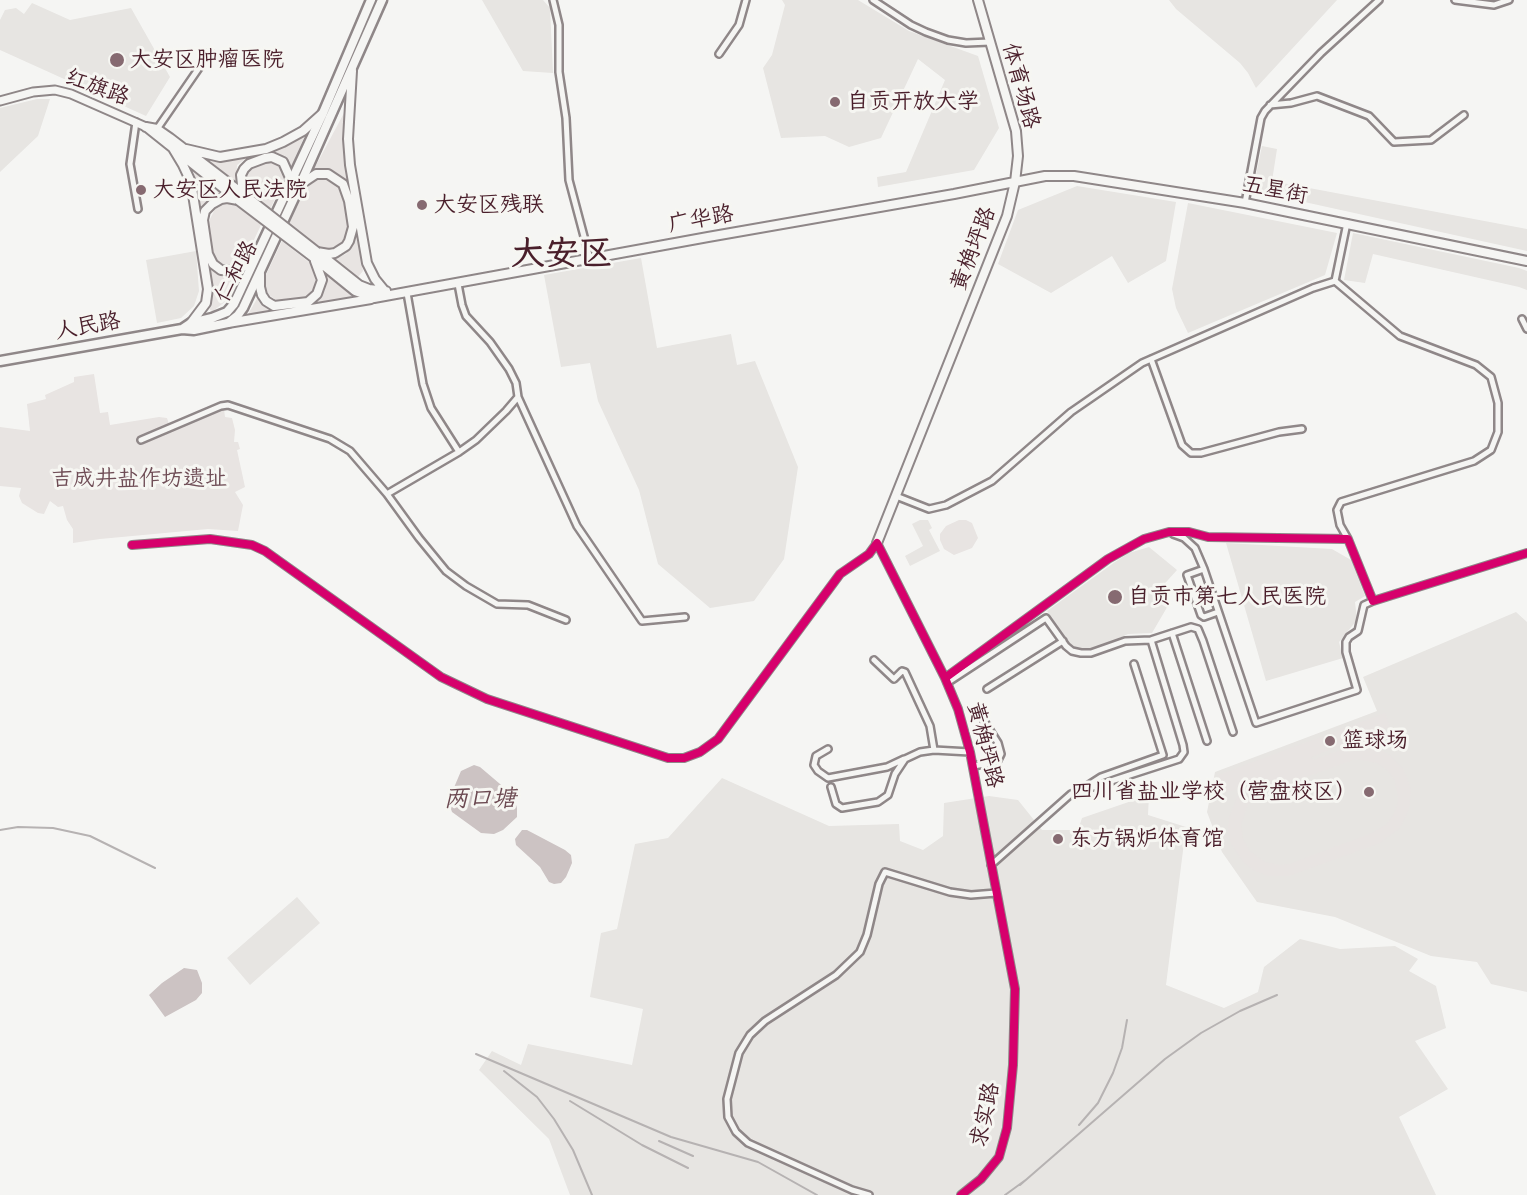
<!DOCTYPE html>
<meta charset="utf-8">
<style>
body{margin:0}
canvas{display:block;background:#f5f5f3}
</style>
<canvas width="1527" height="1195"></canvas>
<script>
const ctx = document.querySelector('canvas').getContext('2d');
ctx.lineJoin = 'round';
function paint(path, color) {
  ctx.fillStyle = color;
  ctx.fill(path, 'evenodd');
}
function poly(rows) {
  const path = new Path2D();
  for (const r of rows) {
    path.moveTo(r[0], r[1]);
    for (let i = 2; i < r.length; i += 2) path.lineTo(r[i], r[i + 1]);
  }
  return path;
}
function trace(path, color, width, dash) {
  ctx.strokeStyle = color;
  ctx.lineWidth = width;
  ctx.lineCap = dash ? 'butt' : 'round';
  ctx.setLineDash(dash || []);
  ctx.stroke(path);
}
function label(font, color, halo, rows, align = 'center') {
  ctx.font = font + ' Itim,"LXGW WenKai TC",sans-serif';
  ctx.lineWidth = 6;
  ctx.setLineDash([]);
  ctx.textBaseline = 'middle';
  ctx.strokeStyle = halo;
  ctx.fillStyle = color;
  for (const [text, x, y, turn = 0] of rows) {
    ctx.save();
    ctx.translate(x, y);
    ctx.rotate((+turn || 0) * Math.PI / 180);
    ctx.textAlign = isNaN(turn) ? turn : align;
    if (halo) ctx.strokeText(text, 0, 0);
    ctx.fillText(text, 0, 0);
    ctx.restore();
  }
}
paint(poly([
 [482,0,543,0,550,8,553,73,523,71],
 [782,0,858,0,909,31,978,56,999,128,974,170,878,187,877,177,906,172,945,80,918,59,881,138,849,147,825,136,781,138,763,68,772,55,785,5],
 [1169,0,1337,0,1256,88,1248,73,1240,63,1176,9],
 [32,3,70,20,131,8,170,77,146,116,0,50,0,20,5,10,16,8,24,14],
 [37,99,50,99,38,136,0,172,0,108],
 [1262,146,1277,149,1272,181,1527,229,1527,251,1259,192,1254,185],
 [1077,186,1176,202,1166,261,1128,283,1112,256,1051,293,998,264,1018,210],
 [1188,203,1337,233,1325,275,1188,333,1176,308,1172,289],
 [1353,233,1519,268,1527,271,1527,290,1519,287,1373,254,1365,283,1344,280],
 [196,251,199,291,194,306,181,318,157,323,146,260],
 [641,258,657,348,731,334,737,365,755,361,798,467,784,559,754,601,710,608,658,564,639,490,598,401,590,363,561,367,544,275],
 [920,520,928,520,932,528,929,530,940,551,910,566,905,556,923,546,912,524],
 [1226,543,1332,549,1351,560,1365,596,1355,602,1357,620,1339,642,1343,658,1266,681],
 [1149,547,1177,570,1159,590,1169,604,1152,633,1128,634,1093,650,1073,648,1047,611,1115,562,1129,553],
 [1516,612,1527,622,1527,992,1491,984,1477,962,1431,956,1335,917,1257,902,1222,852,1207,812,1215,772,1377,711,1363,677],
 [722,778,829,826,899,824,900,841,923,850,943,836,944,803,989,796,1018,800,1042,830,1078,830,1082,818,1149,795,1148,815,1186,827,1166,985,1224,1008,1258,992,1264,967,1300,939,1340,949,1395,946,1418,959,1409,971,1436,986,1446,1028,1415,1041,1448,1089,1399,1117,1436,1195,570,1195,549,1139,479,1070,492,1051,521,1065,528,1044,632,1065,643,1009,590,997,601,933,617,929,635,844,668,838],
 [297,897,320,923,250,985,227,958]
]), '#e7e5e2');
paint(poly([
 [344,113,346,116,350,183,342,176,332,171,314,169],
 [305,135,291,167,280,154,269,153],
 [245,159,237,165,236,182,208,160],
 [269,161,276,162,281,166,285,179,270,209,247,191,244,184,245,172,249,168],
 [190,166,224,193,208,201,200,214],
 [321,178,332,180,338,186,346,204,349,223,345,239,338,245,327,249,320,248,288,223,309,183],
 [229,204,237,205,261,225,244,261,236,265,226,265,220,263,214,257,208,223,215,209,221,205],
 [357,237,363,271,358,277,333,260,346,254],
 [282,241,310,263,314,269,316,285,313,293,304,299,278,302,267,293,264,286,265,277],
 [207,265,221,276,229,277,243,273,226,301,213,311,210,310,209,305,211,285],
 [326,274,354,296,317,303,325,290],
 [258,297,263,305,273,311,247,316],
 [94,374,100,413,108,412,110,425,159,417,167,418,170,427,173,428,224,409,225,417,232,418,235,430,234,442,238,442,240,449,237,450,245,487,235,492,243,505,238,531,208,529,100,539,73,543,73,529,67,520,63,506,58,507,50,501,44,514,38,513,22,503,19,496,21,488,0,486,0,427,30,431,27,404,46,399,45,395,74,382,74,377],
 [959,520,966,520,972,523,978,538,972,548,954,555,944,549,940,540,940,534,946,526],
 [1385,713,1390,727,1311,757,1313,760,1346,748,1362,746,1377,748,1390,755,1404,770,1411,790,1409,809,1400,828,1380,843,1289,876,1268,876,1255,871,1244,863,1231,844,1228,831,1229,818,1237,797,1253,783,1225,793,1218,775],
 [1356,759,1377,763,1388,771,1395,781,1398,801,1394,814,1386,825,1372,833,1289,864,1279,865,1265,862,1250,851,1243,839,1241,824,1248,805,1257,795]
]), '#e8e4e2');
paint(poly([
 [474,765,480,767,513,795,517,808,517,817,503,830,494,834,481,833,452,812,450,806,450,797,461,771],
 [522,830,527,830,565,850,571,855,572,863,566,877,561,883,554,884,549,882,540,867,516,845,515,839],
 [184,968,197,970,202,983,202,993,196,1000,165,1017,149,995,162,983]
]), '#ccc3c3');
const minor = poly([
 [553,0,559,25,559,72,566,118,569,180,590,259],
 [873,0,911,25,926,32,948,40,966,43,990,42],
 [1455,0,1494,5,1509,0],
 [719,54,739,25,746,0],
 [1270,105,1291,103,1317,96,1369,116,1394,142,1431,140,1464,115],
 [136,122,130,164,138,209],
 [157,129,210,52],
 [1245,203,1261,118,1265,111,1321,53,1379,0],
 [1347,223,1335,281,1400,336,1476,365,1491,377,1498,403,1498,432,1491,450,1474,461,1341,502,1337,510,1340,525,1348,539],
 [407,293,423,384,431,408,459,452,476,440,506,411,518,397,516,383,509,369,490,342,466,316,462,305,458,284],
 [1522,319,1527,329],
 [1151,359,1182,445,1191,453,1201,453,1279,432,1302,429],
 [518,397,577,526,642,621,685,617],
 [141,440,221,406,228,405,330,439,350,451,387,494,459,452],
 [387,494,419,538,446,571,466,586,497,604,528,605,566,620],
 [896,496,929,509,946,505,992,481,1071,412,1142,363,1313,288,1335,281],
 [1173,534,1184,538,1195,548,1204,569,1256,723,1357,690,1346,652,1346,642,1349,637,1358,631,1364,605,1373,601],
 [132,545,210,539,252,545,265,551,441,677,487,699,668,758,684,758,700,752,718,739,840,574,869,554,877,543,945,678,958,709,970,752,1015,989,1013,1065,1007,1128,999,1157,981,1179,961,1195],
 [1204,569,1187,575,1201,615,1204,617,1218,612],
 [1172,633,1207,741],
 [874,660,894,679,902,671,905,672,930,726,934,750],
 [945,678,1108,559,1144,539,1169,532,1189,532,1208,537,1348,539,1373,601,1527,553],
 [947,683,1046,618,1066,646,1072,651,1081,653,1091,653,1125,641,1151,640,1191,627,1198,629,1203,641,1233,732],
 [987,689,1063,641],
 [828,749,816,756,814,765,818,771,828,778,887,767,904,759],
 [973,766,997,762,1001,754,998,743,984,721],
 [1087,786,1101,777,1163,755,1134,664],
 [831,787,836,804,842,808,878,802,888,795,895,774,905,759,920,752,934,750,970,752],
 [991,865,1071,794,1179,759,1184,752,1183,745,1151,640],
 [869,1195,852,1190,748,1143,736,1132,728,1117,727,1099,739,1053,750,1035,765,1021,836,975,860,952,867,935,879,884,885,872,950,892,971,895,996,893]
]);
const tertiary = poly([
 [0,101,33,92,55,90,71,94,146,127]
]);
const secondary = poly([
 [352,71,348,139,350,165,367,263,375,279,384,290],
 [146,127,157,129,170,138,243,194],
 [148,128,237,199],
 [171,145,183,165,191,182,208,289,206,303,191,323],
 [186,149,220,157,266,149,283,142,303,131,322,114],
 [301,184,316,174,328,174,343,184,349,201,353,227,349,241,346,246,335,253,329,254,317,252],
 [243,194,241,175,244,169,249,164,265,158,272,157,283,162,291,180],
 [238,200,227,198,221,199,212,204,205,211,203,220,208,254,213,264,221,270,233,271,252,263],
 [320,254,359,285,369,289,386,291],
 [313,257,355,291,374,298,708,237,954,194,1045,176,1074,176,1245,203,1527,261],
 [260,274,260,287,262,295,266,301,274,306,308,302,317,294,322,280,315,261],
 [228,323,371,299],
 [877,543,1007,216,1015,182,1018,156,1016,131,978,0]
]);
const primary = poly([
 [182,329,191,323,212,318,227,312,234,304,323,113,371,0],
 [0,361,182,329,194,330,228,323,238,315,243,308,300,185,382,0]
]);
trace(minor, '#8f8788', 10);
trace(tertiary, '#8f8788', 11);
trace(secondary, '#8f8788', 12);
trace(primary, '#8f8788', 13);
trace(minor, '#f5f5f3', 5);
trace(tertiary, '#f5f5f3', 7);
trace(secondary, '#f5f5f3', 8);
trace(primary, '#f5f5f3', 8);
trace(poly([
 [0,830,18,827,53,828,90,836,155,868],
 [476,1054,671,1137,758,1162,817,1195],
 [504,1071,537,1097,554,1119,573,1150,592,1195],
 [570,1101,642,1145,688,1168],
 [1079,1125,1098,1103,1113,1073,1122,1048,1127,1020],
 [659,1141,693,1156],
 [1020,1185,1165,1059,1201,1033,1240,1011,1277,995],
 [1005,1195,1027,1179]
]), '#b6b2b2', 2);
const secondaryBridge = poly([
 [243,194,317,252],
 [238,200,313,257]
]);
trace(secondaryBridge, '#8f8788', 12, []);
trace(secondaryBridge, '#f5f5f3', 8);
trace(poly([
 [132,545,210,539,252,545,265,551,441,677,487,699,668,758,684,758,700,752,718,739,840,574,869,554,877,543,945,678,958,709,970,752,1015,989,1013,1065,1007,1128,999,1157,981,1179,961,1195],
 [945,678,1108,559,1144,539,1169,532,1189,532,1208,537,1348,539,1373,601,1527,553]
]), '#d6006c', 8);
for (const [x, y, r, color] of [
 [117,60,8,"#866a71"],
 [835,102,6,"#866a71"],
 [141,190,6,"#866a71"],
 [422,205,6,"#866a71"],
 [1115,597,8,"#866a71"],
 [1330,741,6,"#866a71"],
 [1369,792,6,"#866a71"],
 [1058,839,6,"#866a71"]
]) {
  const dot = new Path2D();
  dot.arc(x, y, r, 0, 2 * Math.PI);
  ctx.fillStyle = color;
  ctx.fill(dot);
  trace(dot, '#f6f6f2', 2);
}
label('22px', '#4a1f2b', '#f6f6f2', [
 ["大安区肿瘤医院",130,60],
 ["自贡开放大学",847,102],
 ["大安区人民法院",153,190],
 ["大安区残联",434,205],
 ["自贡市第七人民医院",1128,597],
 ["篮球场",1342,741],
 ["四川省盐业学校（营盘校区）",1357,792,"right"],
 ["东方锅炉体育馆",1070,839]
], 'left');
label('22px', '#4a1f2b', '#f6f6f2', [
 ["体育场路",1020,86,75],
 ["红旗路",97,88,20],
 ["五星街",1275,191,11],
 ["广华路",701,220,-10],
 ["黄桷坪路",974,249,-69],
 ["仁和路",237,272,-62],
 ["人民路",88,327,-10],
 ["黄桷坪路",984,745,76],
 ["求实路",986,1115,-78]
]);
label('22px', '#6f4d56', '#f6f6f2', [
 ["吉成井盐作坊遗址",139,479]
]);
label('italic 24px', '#6c4a52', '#f6f6f2', [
 ["两口塘",480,800]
]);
label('bold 34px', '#4a1f2b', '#f6f6f2', [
 ["大安区",562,255]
]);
</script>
